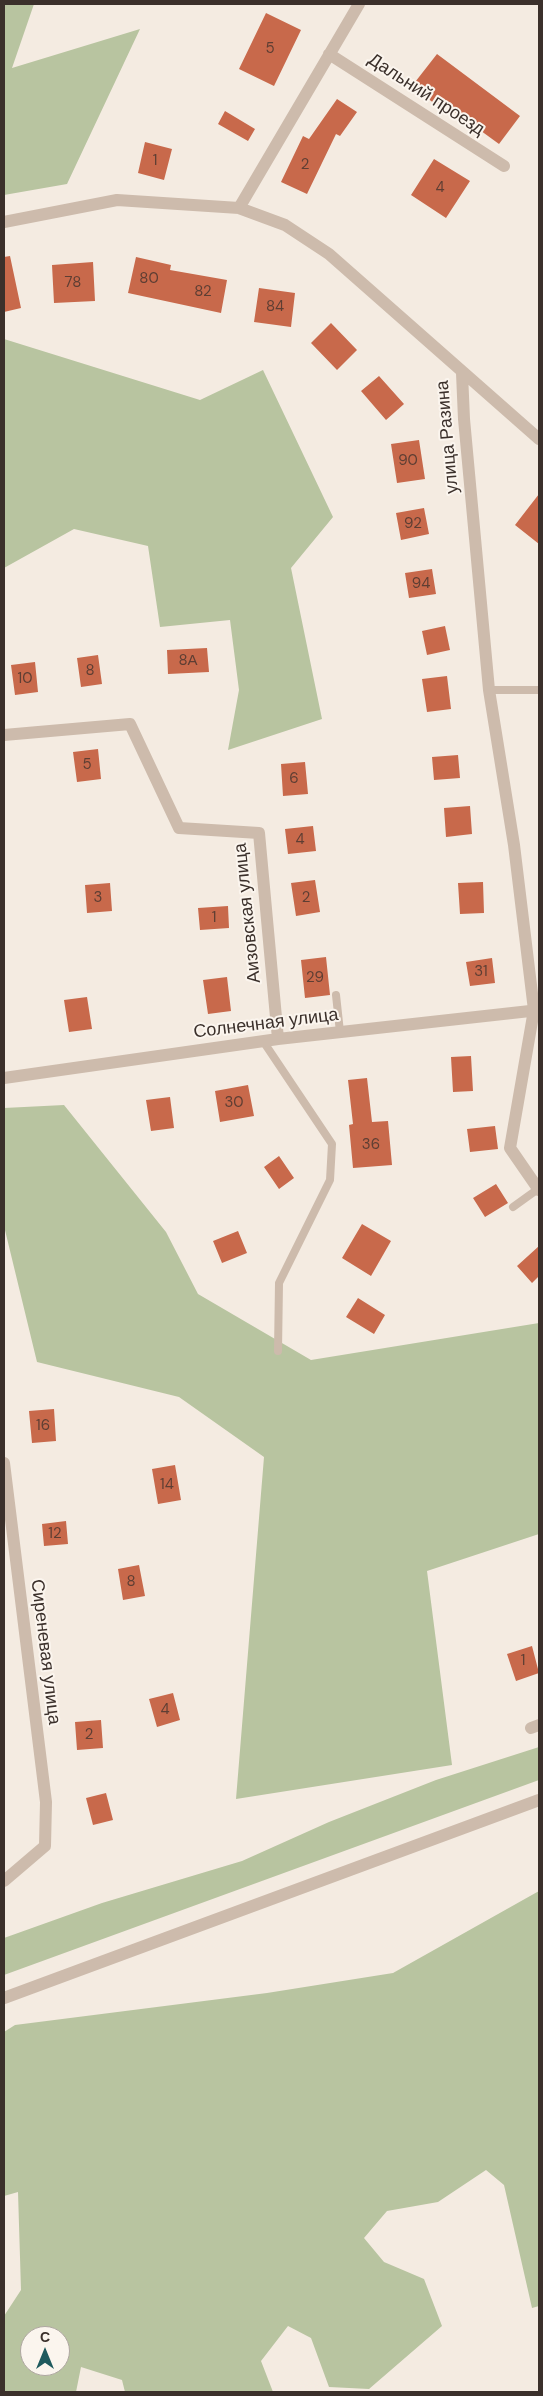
<!DOCTYPE html>
<meta charset="utf-8">
<style>
body{margin:0}
#map{position:relative;width:543px;height:2396px;overflow:hidden;background:#f4ebe1;font-family:"DM Sans",sans-serif}
canvas{display:block}
.frame{position:absolute;inset:0;border:5px solid #3b302b;pointer-events:none}
.north{position:absolute;left:20px;top:2326px;width:50px;height:50px;box-sizing:border-box;background:#fbf5ee;border:1px solid #aea6a0;border-radius:50%;rotate:0deg;font-size:14px;font-weight:700;line-height:20px;text-align:center;color:#3b302b}
.north::after{content:'';display:block;margin:auto;width:18px;height:22px;background:#1f5a5e;clip-path:polygon(50% 0,100% 100%,50% 72%,0 100%)}
</style>
<div id="map">
<canvas width="543" height="2396"></canvas>
<div class="frame"></div>
<div class="north">С</div>
</div>
<script>
const ctx = document.querySelector('canvas').getContext('2d');
ctx.lineJoin = 'round';
function paint(path, color) {
  ctx.fillStyle = color;
  ctx.fill(path, 'evenodd');
}
function poly(rows) {
  const path = new Path2D();
  for (const r of rows) {
    path.moveTo(r[0], r[1]);
    for (let i = 2; i < r.length; i += 2) path.lineTo(r[i], r[i + 1]);
  }
  return path;
}
function trace(path, color, width, dash) {
  ctx.strokeStyle = color;
  ctx.lineWidth = width;
  ctx.lineCap = dash ? 'butt' : 'round';
  ctx.setLineDash(dash || []);
  ctx.stroke(path);
}
function label(font, color, halo, rows, align = 'center') {
  ctx.font = font + ' "DM Sans",sans-serif';
  ctx.lineWidth = 4;
  ctx.setLineDash([]);
  ctx.textBaseline = 'middle';
  ctx.strokeStyle = halo;
  ctx.fillStyle = color;
  for (const [text, x, y, turn = 0] of rows) {
    ctx.save();
    ctx.translate(x, y);
    ctx.rotate((+turn || 0) * Math.PI / 180);
    ctx.textAlign = isNaN(turn) ? turn : align;
    if (halo) ctx.strokeText(text, 0, 0);
    ctx.fillText(text, 0, 0);
    ctx.restore();
  }
}
paint(poly([
 [4,4,34,4,12,68,140,29,67,184,4,195],
 [4,339,200,400,263,370,333,517,291,568,322,719,228,750,239,690,230,620,160,627,148,546,74,529,4,568],
 [64,1105,166,1232,198,1294,311,1360,539,1323,539,1534,427,1571,452,1765,236,1799,264,1457,179,1397,37,1362,4,1226,4,1108],
 [539,1747,539,1780,4,1975,4,1938,102,1903,242,1861,329,1822,436,1780],
 [539,1891,539,2306,532,2308,504,2185,486,2170,438,2202,387,2211,364,2238,384,2262,424,2279,442,2326,369,2389,329,2387,311,2338,288,2326,261,2361,273,2392,125,2392,122,2380,81,2367,76,2392,4,2392,4,2316,21,2290,18,2192,4,2196,4,2032,15,2025,267,1993,393,1973],
 [30,2336,60,2336,60,2366,30,2366]
]), '#b8c4a0');
paint(poly([
 [266,13,301,30,274,86,239,69],
 [437,54,520,116,499,144,444,104,440,108,412,86],
 [337,99,357,112,340,136,336,134,307,194,281,182,303,136,309,139],
 [225,111,255,129,248,141,218,124],
 [145,142,172,149,164,180,138,173],
 [434,159,470,181,446,218,411,195],
 [10,256,21,308,4,312,4,257],
 [136,257,171,265,170,270,227,280,221,313,128,293],
 [93,262,95,301,54,303,52,265],
 [259,288,295,293,291,327,254,322],
 [331,323,357,350,337,370,311,343],
 [379,376,404,404,386,420,361,391],
 [419,440,425,479,397,483,391,444],
 [539,494,539,544,515,525],
 [424,508,429,534,401,540,396,513],
 [432,569,436,594,409,598,405,573],
 [445,626,450,650,427,655,422,631],
 [207,648,209,672,168,674,167,650],
 [98,655,102,684,81,687,77,658],
 [35,662,38,692,15,695,11,665],
 [447,676,451,709,427,712,422,679],
 [98,749,101,779,77,782,73,752],
 [458,755,460,778,434,780,432,757],
 [305,762,308,794,283,796,281,764],
 [470,806,472,834,446,837,444,808],
 [313,826,316,851,288,854,285,829],
 [315,880,320,912,296,916,291,883],
 [483,882,484,913,460,914,458,883],
 [110,883,112,911,87,913,85,885],
 [228,906,229,928,200,930,198,908],
 [326,957,330,995,305,998,301,960],
 [492,958,495,983,470,986,466,962],
 [227,977,231,1011,208,1014,203,980],
 [87,997,92,1029,69,1032,64,1000],
 [471,1056,473,1091,453,1092,451,1057],
 [367,1078,372,1122,388,1121,392,1165,353,1168,349,1125,353,1124,348,1080],
 [248,1085,254,1116,220,1122,215,1091],
 [170,1097,174,1128,151,1131,146,1100],
 [495,1126,498,1149,470,1152,467,1129],
 [279,1156,294,1178,279,1189,264,1167],
 [496,1184,508,1203,485,1217,473,1198],
 [362,1224,391,1241,371,1276,342,1258],
 [238,1231,247,1253,222,1263,213,1241],
 [539,1246,539,1276,532,1283,517,1266],
 [358,1298,385,1315,374,1334,346,1317],
 [54,1409,56,1441,32,1443,29,1411],
 [175,1465,181,1500,158,1504,152,1469],
 [66,1521,68,1544,44,1546,42,1524],
 [139,1565,145,1596,123,1600,118,1569],
 [532,1646,539,1673,516,1681,507,1654],
 [173,1693,180,1720,157,1727,149,1699],
 [101,1720,103,1748,77,1750,75,1722],
 [106,1793,113,1820,93,1825,86,1798]
]), '#c8694b');
trace(poly([
 [489,690,539,690],
 [336,995,340,1032],
 [263,1041,332,1144,330,1180,279,1283,278,1351],
 [513,1207,538,1189]
]), '#cdbbac', 8);
trace(poly([
 [329,54,504,166],
 [239,208,359,4],
 [4,222,117,200,239,208,285,225,329,254,539,439],
 [462,373,464,419,489,690,514,845,534,1010,510,1148,539,1190],
 [4,735,130,724,179,828,259,833,278,1039],
 [4,1078,278,1039,539,1010],
 [4,1463,46,1802,45,1846,4,1881],
 [531,1728,539,1725]
]), '#cdbbac', 12);
trace(poly([
 [4,1998,539,1800]
]), '#cdbbac', 12);
label('15px', '#5e3e33', null, [
 ["5",270,49],
 ["1",155,161],
 ["2",305,165],
 ["4",440,188],
 ["80",149,279],
 ["78",73,283],
 ["82",203,292],
 ["84",275,307],
 ["90",408,461],
 ["92",413,524],
 ["94",421,584],
 ["8А",188,661],
 ["8",90,671],
 ["10",25,679],
 ["5",87,765],
 ["6",294,779],
 ["4",300,840],
 ["3",98,898],
 ["2",306,898],
 ["1",214,918],
 ["31",481,972],
 ["29",315,978],
 ["30",234,1103],
 ["36",371,1145],
 ["16",43,1426],
 ["14",167,1485],
 ["12",55,1534],
 ["8",131,1582],
 ["1",523,1661],
 ["4",165,1710],
 ["2",89,1735]
]);
label('18px', '#3b302b', '#fbf5ee', [
 ["Дальний проезд",426,95,33],
 ["улица Разина",448,437,-95],
 ["Аизовская улица",248,913,-96],
 ["Солнечная улица",266,1024,-7],
 ["Сиреневая улица",45,1652,83]
]);
</script>
